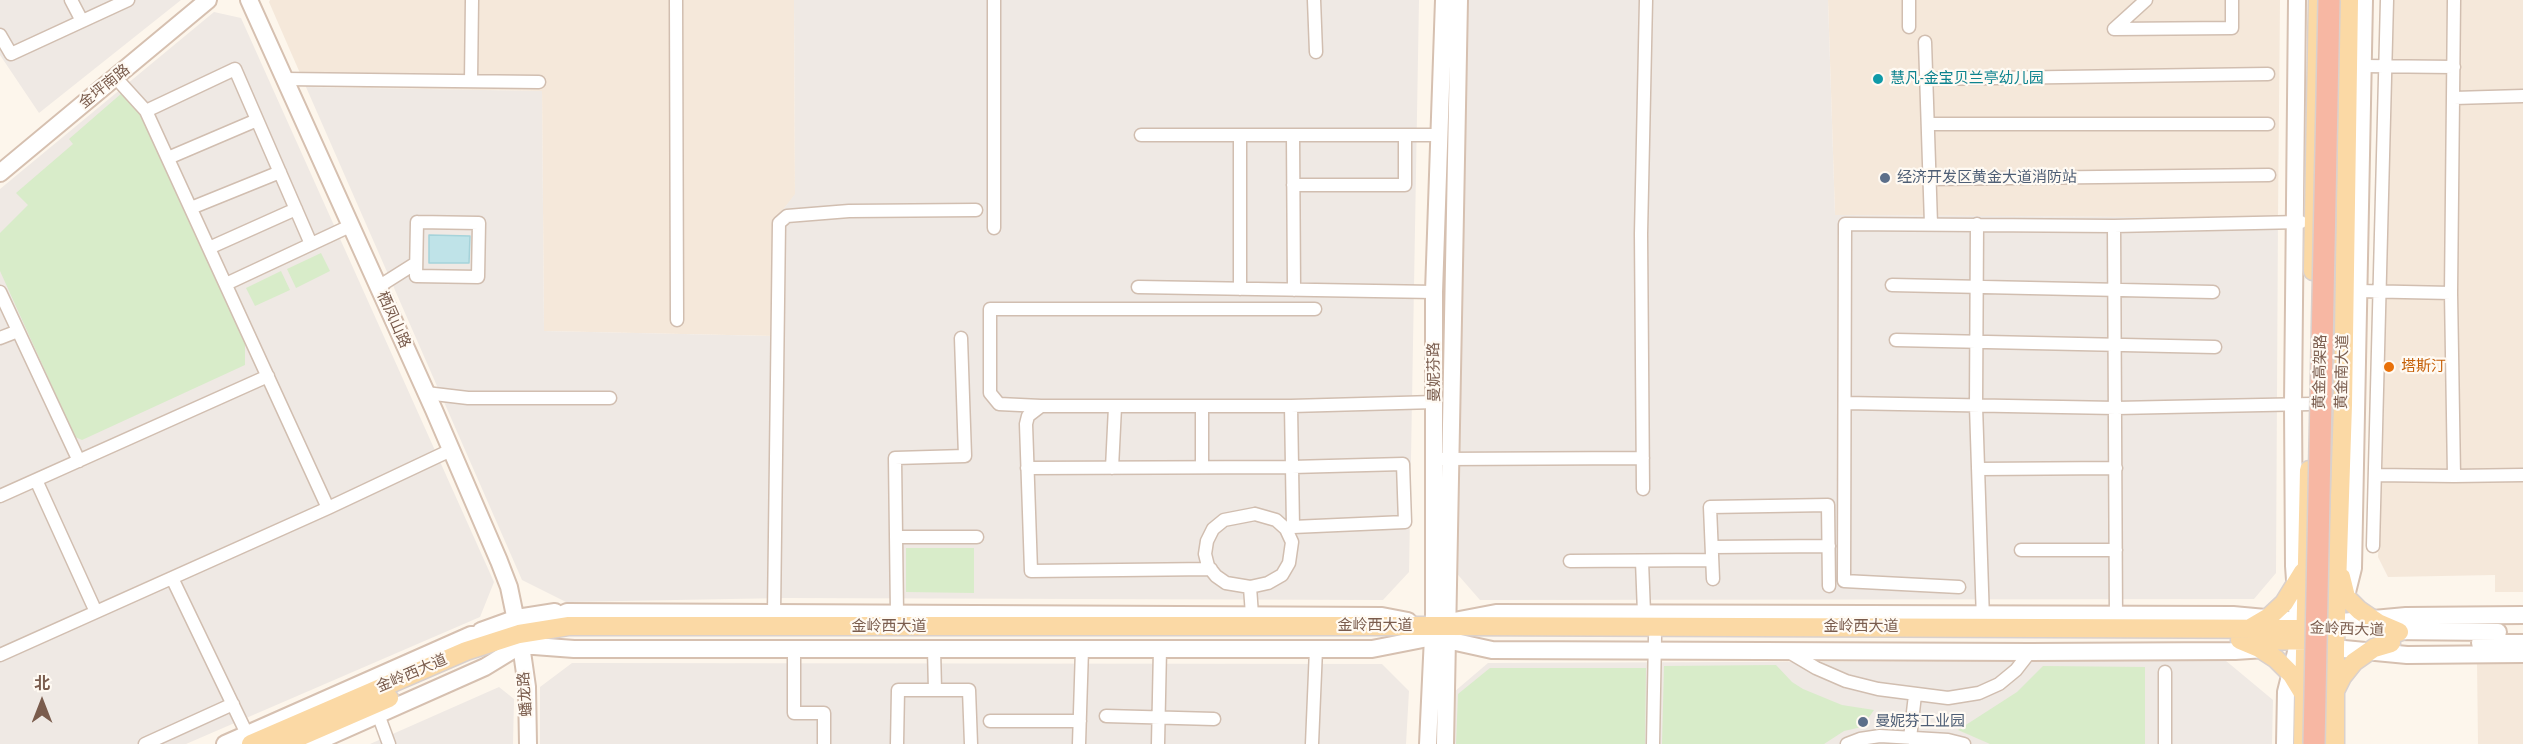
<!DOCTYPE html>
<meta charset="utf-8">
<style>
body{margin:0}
#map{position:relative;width:2523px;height:744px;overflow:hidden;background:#fdf6ec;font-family:"Roboto Condensed","Noto Sans SC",sans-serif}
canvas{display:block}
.north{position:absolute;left:12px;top:672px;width:60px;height:60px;-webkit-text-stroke:4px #fffaf3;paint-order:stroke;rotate:0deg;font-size:16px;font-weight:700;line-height:24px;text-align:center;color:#7a5c4d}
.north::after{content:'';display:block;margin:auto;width:21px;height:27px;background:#7a5c4d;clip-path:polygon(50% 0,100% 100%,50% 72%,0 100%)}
</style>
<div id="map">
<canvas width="2523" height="744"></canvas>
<div class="north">北</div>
</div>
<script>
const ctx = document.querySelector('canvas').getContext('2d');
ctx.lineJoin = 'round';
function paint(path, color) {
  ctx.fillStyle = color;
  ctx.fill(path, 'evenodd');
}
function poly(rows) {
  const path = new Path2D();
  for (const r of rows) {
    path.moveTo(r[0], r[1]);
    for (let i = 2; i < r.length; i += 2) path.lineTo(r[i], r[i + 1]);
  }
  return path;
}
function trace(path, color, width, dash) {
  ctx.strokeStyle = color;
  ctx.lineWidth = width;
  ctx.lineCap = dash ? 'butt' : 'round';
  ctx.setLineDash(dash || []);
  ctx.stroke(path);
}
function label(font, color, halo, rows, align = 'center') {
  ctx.font = font + ' "Roboto Condensed","Noto Sans SC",sans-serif';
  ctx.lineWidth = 4.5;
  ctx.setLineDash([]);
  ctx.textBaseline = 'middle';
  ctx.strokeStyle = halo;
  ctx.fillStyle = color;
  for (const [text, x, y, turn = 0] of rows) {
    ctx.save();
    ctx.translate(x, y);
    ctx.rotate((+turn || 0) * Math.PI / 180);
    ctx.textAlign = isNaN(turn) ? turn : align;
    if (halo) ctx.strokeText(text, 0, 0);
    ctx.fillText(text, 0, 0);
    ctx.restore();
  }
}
paint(poly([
 [270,0,794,0,795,195,775,220,773,336,544,331,542,91,306,87,269,2],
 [1828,0,2280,0,2278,218,1835,215],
 [2392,0,2523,0,2523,592,2495,592,2495,575,2388,577,2378,557,2382,479],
 [2477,661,2523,661,2523,744,2478,744]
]), '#f5e8da');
paint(poly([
 [0,0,181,0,39,113,0,55],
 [794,0,1419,0,1409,572,1383,600,785,598,566,602,522,580,306,87,542,91,544,331,773,336,775,220,795,194],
 [1462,0,1828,0,1835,215,2278,218,2276,573,2254,599,1480,600,1452,568],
 [214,12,241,18,494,582,480,617,186,744,0,744,0,189],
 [2225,660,2273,700,2272,744,1452,744,1454,692,1488,663],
 [572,663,1382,664,1409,691,1406,744,540,744,540,687],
 [499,687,514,699,513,744,370,744]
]), '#efe9e4');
paint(poly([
 [122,93,147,123,245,340,245,365,82,440,75,437,0,271,0,233,28,205,16,193,73,144,69,139],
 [321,253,330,271,296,288,287,269],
 [281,271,290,290,255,306,246,288],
 [906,548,974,548,974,593,906,592],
 [1776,665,1792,682,1803,689,1842,705,1874,710,1862,727,1844,731,1824,744,1662,744,1664,666],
 [2043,666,2145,667,2145,744,1990,744,1958,730,2017,692],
 [1490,668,1646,668,1645,744,1456,744,1458,694]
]), '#d8ecc9');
const water = poly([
 [429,235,470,236,469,263,429,263,429,235]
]);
paint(water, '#bfe3e8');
trace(water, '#a5d3da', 1.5);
const street = poly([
 [71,0,82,21],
 [676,0,677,320],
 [994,0,994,228],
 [1314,0,1316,52],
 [1909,0,1909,27],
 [2114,29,2232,28,2232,0],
 [2114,29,2146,0],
 [0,35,11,54,128,0],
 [1925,42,1931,224],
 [2363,66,2454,67],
 [116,78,146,111,328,508],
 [284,79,539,82],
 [1926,79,2268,74],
 [471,81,472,0],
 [2454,98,2523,96],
 [146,111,235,69,311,244],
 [1928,124,2268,124],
 [1141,135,1439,135],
 [1293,135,1294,290],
 [1240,136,1240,289],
 [168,158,257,120],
 [1929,179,2269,175],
 [1293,185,1405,185,1405,135],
 [191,208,280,172],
 [417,222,479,223,478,277,416,276,417,222],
 [1977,224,1976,406,1983,620],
 [2114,226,2116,621],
 [209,248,296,209],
 [226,284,350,226],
 [1892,285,2213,292],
 [378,287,416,263],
 [1138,287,1434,292],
 [2358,291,2451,293],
 [0,292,79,461],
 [1315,309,990,309,990,393,999,404,1041,406,1291,406,1435,402],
 [0,338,18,331],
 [1896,340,2215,347],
 [426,393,468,398,610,398],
 [1845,403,2116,408,2311,404],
 [1041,406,1028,416,1026,424,1031,571,1211,569],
 [1291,406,1293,527],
 [1202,407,1202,467],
 [1442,459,1643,458],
 [1027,468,1292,467,1403,464,1405,522,1293,527,1287,531],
 [1112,468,1115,407],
 [1978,469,2116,468],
 [2375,475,2454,476,2451,293,2454,0],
 [2454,476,2523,475],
 [36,480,96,612],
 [1643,489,1641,234,1646,0],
 [0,496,268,376],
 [1255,514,1276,520,1286,529,1292,542,1289,563,1282,575,1268,583,1250,587,1226,583,1216,576,1208,566,1205,554,1207,541,1213,529,1224,520,1255,514],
 [896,537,977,537],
 [2373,546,2387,0],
 [1712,547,1829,546],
 [2021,550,2116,550],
 [1570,561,1712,560],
 [1642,561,1644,613],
 [172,578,247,734],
 [1713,579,1710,507,1828,505,1829,586],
 [1250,587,1252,615],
 [1959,587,1844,581,1845,224,2114,226,2301,222],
 [774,613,779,223,787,216,849,211,976,210],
 [897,614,895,458,965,456,961,338],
 [794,649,794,713,824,713,824,744],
 [934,649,935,690],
 [1789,652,1816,668,1846,681,1878,689,1948,698,1979,693,1999,684,2016,670,2030,652],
 [0,655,328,508,451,450],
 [2165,672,2165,744],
 [378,714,389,744],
 [1106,716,1214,719],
 [990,721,1080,721],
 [1910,738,1915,695],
 [145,744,233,704],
 [897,744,898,690,969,690,971,744],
 [1079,744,1082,649],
 [1158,744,1160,649],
 [1312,744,1316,649],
 [1653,744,1655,637],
 [1847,744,1860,739,1880,736,1948,740,1964,744]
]);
const secondary = poly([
 [249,0,434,410,499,561,509,587,521,645,527,687,528,744],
 [0,173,208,0],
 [2345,600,2353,568,2364,0],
 [1454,621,1496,613,2233,615,2298,621,2341,622,2406,616,2523,615],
 [481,631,517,618,555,612],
 [2386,631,2498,632],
 [2480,643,2523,643],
 [2323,647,2407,655,2523,654],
 [225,744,471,635,519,634,567,612,1382,616,1408,621],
 [312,744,485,667,521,645,574,649,1372,649,1433,637,1492,650,2030,652,2235,651,2265,649],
 [1428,744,1434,615,1434,292,1444,0],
 [1445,744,1459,0],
 [2285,744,2286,692,2297,648,2298,621,2294,566,2293,404,2297,0]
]);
const primary = poly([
 [2313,271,2318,0],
 [2341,577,2346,597,2359,610,2378,623,2399,632],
 [2252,627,2269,617,2284,603,2303,572],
 [2240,640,2259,648,2276,659,2292,675,2303,693],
 [2259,640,2331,641],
 [2335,691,2342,677,2354,662,2374,648,2391,643],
 [251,744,466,651,519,634,569,626,1447,626,2335,629],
 [283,744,389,698],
 [2303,744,2309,470],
 [2335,744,2335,647,2343,405,2349,0]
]);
trace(street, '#d1beb0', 15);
trace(secondary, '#d6c0b0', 20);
trace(primary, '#dad1cd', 21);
trace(street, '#fff', 12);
trace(secondary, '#fff', 16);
trace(primary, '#fbd9a5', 18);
const highwayBridge = poly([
 [2314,744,2329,0]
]);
trace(highwayBridge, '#dad1cd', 24, []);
trace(highwayBridge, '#f7b7a3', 21);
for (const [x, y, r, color] of [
 [1878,79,6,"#0f9aa8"],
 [1885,178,6,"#5c6f8a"],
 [2389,367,6,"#e8710a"],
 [1863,722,6,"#5c6f8a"]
]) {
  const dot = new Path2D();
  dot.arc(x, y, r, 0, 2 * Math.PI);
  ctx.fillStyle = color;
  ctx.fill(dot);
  trace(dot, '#fffaf3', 2);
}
label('15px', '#0d838f', '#fffaf3', [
 ["慧凡-金宝贝兰亭幼儿园",1890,79]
], 'left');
label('15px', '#7a5c4d', '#fffaf3', [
 ["金坪南路",105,87,-39],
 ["栖凤山路",393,320,66],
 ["曼妮芬路",1435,372,-91],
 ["黄金高架路",2321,372,-89],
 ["黄金南大道",2343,372,-89],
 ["金岭西大道",1375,626],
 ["金岭西大道",889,627],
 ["金岭西大道",1861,627],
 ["金岭西大道",2347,630,2],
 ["金岭西大道",412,674,-23],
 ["蟠龙路",526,694,-94]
]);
label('15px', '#4e5e75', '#fffaf3', [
 ["经济开发区黄金大道消防站",1897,178],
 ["曼妮芬工业园",1875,722]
], 'left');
label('15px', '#c56008', '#fffaf3', [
 ["塔斯汀",2401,367]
], 'left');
</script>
